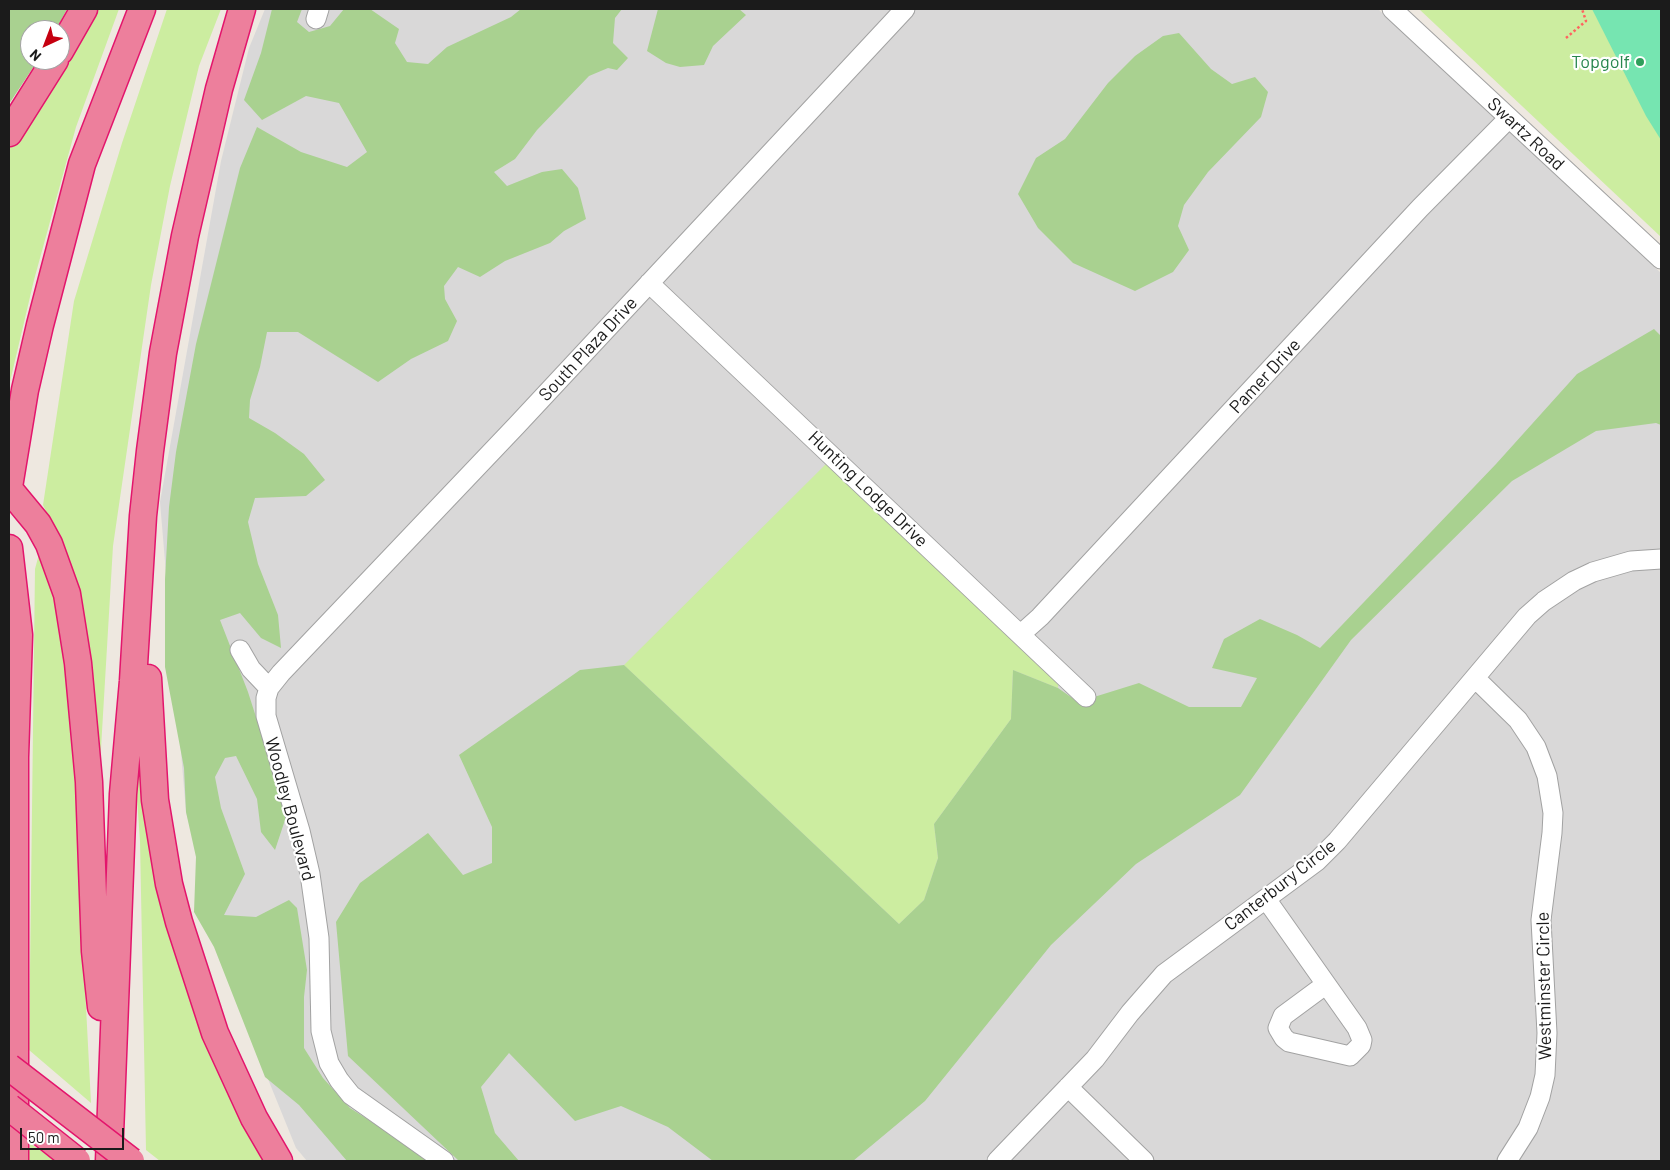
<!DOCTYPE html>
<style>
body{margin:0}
#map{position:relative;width:1670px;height:1170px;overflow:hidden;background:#eee8e0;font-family:Barlow,sans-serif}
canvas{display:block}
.frame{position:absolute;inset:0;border:10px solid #1b1b1b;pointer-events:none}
.north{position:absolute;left:20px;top:20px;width:50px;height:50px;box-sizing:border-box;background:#fff;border:1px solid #a4a4a4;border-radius:50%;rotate:223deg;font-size:14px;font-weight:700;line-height:20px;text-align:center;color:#1b1b1b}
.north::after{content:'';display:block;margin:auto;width:18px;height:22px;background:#c60010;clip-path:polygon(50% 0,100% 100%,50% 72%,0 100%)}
.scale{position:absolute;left:20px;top:1128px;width:104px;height:22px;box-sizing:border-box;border:2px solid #1b1b1b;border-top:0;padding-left:6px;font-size:15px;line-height:18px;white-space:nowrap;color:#1b1b1b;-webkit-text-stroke:4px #fff;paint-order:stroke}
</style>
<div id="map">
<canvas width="1670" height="1170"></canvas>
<div class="frame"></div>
<div class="north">N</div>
<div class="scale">50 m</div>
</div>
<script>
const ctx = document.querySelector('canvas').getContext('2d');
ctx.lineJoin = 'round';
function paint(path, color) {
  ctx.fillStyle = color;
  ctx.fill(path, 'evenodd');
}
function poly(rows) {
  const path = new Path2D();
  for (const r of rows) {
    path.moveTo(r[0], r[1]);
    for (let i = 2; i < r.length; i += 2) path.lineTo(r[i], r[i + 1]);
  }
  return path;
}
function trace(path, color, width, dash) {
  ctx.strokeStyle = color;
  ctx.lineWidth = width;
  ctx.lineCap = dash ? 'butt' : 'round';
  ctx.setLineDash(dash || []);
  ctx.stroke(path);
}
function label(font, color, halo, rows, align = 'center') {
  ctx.font = font + ' Barlow,sans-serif';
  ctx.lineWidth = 4.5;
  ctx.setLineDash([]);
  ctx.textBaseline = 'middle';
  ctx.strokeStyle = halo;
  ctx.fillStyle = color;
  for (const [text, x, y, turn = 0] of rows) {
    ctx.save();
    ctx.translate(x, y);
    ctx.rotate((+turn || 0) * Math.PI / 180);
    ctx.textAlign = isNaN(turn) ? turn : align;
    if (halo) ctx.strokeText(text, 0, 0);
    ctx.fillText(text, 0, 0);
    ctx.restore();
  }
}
paint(poly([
 [265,9,1378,9,1661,273,1661,1161,307,1161,296,1148,235,998,186,812,160,502,221,161,249,48]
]), '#d9d8d8');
paint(poly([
 [93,9,119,9,76,127,34,280,9,386,9,147,27,121],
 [167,9,221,9,199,66,170,186,151,285,113,546,98,799,83,606,62,543,43,505,74,301,122,143],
 [1419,9,1661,9,1661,237],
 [826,464,1059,677,1058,688,1013,670,1011,719,934,824,938,858,924,900,899,924,624,665],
 [39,554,62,617,78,731,84,968,91,1103,29,1050,35,569],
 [145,759,173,919,272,1161,160,1161,146,1150,140,841,135,771],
 [30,1143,55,1161,28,1161]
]), '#cceda0');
paint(poly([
 [9,9,67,9,56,30,30,30,30,60,38,60,9,104],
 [272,9,302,9,297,22,309,32,330,26,344,9,370,9,399,29,395,43,407,62,428,64,447,47,511,17,521,9,622,9,615,18,613,43,628,58,617,70,608,68,589,76,537,130,515,159,494,172,507,186,542,172,562,169,578,188,586,219,564,231,550,243,505,261,480,277,458,267,444,286,445,299,457,321,448,341,411,359,378,382,298,332,267,332,260,367,250,400,249,418,275,433,304,454,325,480,306,496,255,498,248,522,258,564,278,615,281,648,261,638,240,613,220,620,248,692,287,814,275,850,261,832,257,799,236,756,225,758,215,777,221,808,245,874,224,915,256,917,289,900,297,908,307,970,304,997,304,1048,323,1078,350,1108,433,1161,347,1161,299,1105,265,1077,214,947,194,912,196,857,186,812,184,768,165,667,165,579,169,507,176,452,196,344,240,168,257,127,301,152,347,167,367,152,339,103,306,96,262,120,244,100,261,53],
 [658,9,739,9,746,15,713,46,704,65,680,67,666,63,647,51],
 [1179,33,1211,69,1232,84,1255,77,1268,92,1261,117,1208,172,1184,205,1178,226,1189,250,1173,272,1135,291,1073,263,1038,228,1018,194,1036,158,1065,139,1108,83,1135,56,1163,36],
 [1654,329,1661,336,1661,425,1656,423,1596,431,1512,481,1351,640,1240,795,1136,864,1051,945,925,1101,853,1161,713,1161,668,1127,621,1106,575,1121,509,1053,481,1087,495,1133,519,1161,459,1161,348,1056,336,922,360,883,428,833,463,875,492,863,492,827,459,755,580,670,624,665,899,924,924,900,938,858,934,824,1011,719,1013,670,1058,688,1078,702,1139,683,1189,707,1241,707,1257,678,1212,668,1224,639,1260,619,1297,635,1320,648,1496,464,1577,374]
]), '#a9d190');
paint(poly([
 [1592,9,1661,9,1661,140,1646,116]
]), '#76e5b1');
const minor = poly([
 [1392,9,1661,259],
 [316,19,319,9],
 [649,283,1086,697],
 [1021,634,1040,617,1420,208,1509,118],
 [240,650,251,669,269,688],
 [1475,678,1518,720,1536,747,1547,776,1553,813,1552,833,1541,920,1547,1033,1545,1075,1540,1097,1528,1128,1507,1161],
 [1266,899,1357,1028,1362,1040,1361,1045,1350,1056,1289,1042,1284,1038,1278,1028,1283,1016,1325,985],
 [1068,1087,1144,1161],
 [444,1161,351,1095,339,1080,329,1063,321,1031,319,938,310,874,300,831,266,716,266,698,269,688,281,673,517,425,905,9],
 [997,1161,1095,1059,1130,1013,1164,974,1317,861,1337,841,1527,616,1544,601,1574,581,1593,572,1631,561,1661,559]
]);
const highway = poly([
 [60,51,84,9],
 [9,133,55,60],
 [9,487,25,390,40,325,82,164,142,9],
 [9,489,38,524,49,544,67,594,78,663,89,782,95,951,101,1007],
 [9,548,19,635,15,757,15,1161],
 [148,678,155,800,169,884,179,922,215,1033,254,1118,279,1161],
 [109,1161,123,794,133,681,143,516,150,451,163,353,185,236,219,89,242,9]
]);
trace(minor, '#a2a2a2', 21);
trace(highway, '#e3156c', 29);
trace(poly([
 [1566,38,1586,21,1582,9]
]), '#ff635f', 2.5, [2.5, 2.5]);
trace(minor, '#fff', 19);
trace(highway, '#ed7f9c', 26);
const highwayBridge = poly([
 [9,1067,131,1161],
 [9,1107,77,1161]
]);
trace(highwayBridge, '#e3156c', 29, []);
trace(highwayBridge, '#ed7f9c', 26);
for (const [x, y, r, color] of [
 [1640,62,5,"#2e9e5b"]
]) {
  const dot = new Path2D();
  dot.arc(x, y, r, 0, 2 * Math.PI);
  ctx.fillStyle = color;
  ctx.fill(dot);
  trace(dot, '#fff', 2);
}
label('18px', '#27864d', '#fff', [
 ["Topgolf",1630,62]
], 'right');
label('18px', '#1b1b1b', '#fff', [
 ["Swartz Road",1526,134,43],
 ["South Plaza Drive",588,349,-47],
 ["Pamer Drive",1265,376,-47],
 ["Hunting Lodge Drive",868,489,44],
 ["Woodley Boulevard",290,809,75],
 ["Canterbury Circle",1280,885,-38],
 ["Westminster Circle",1544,986,-91]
]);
</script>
